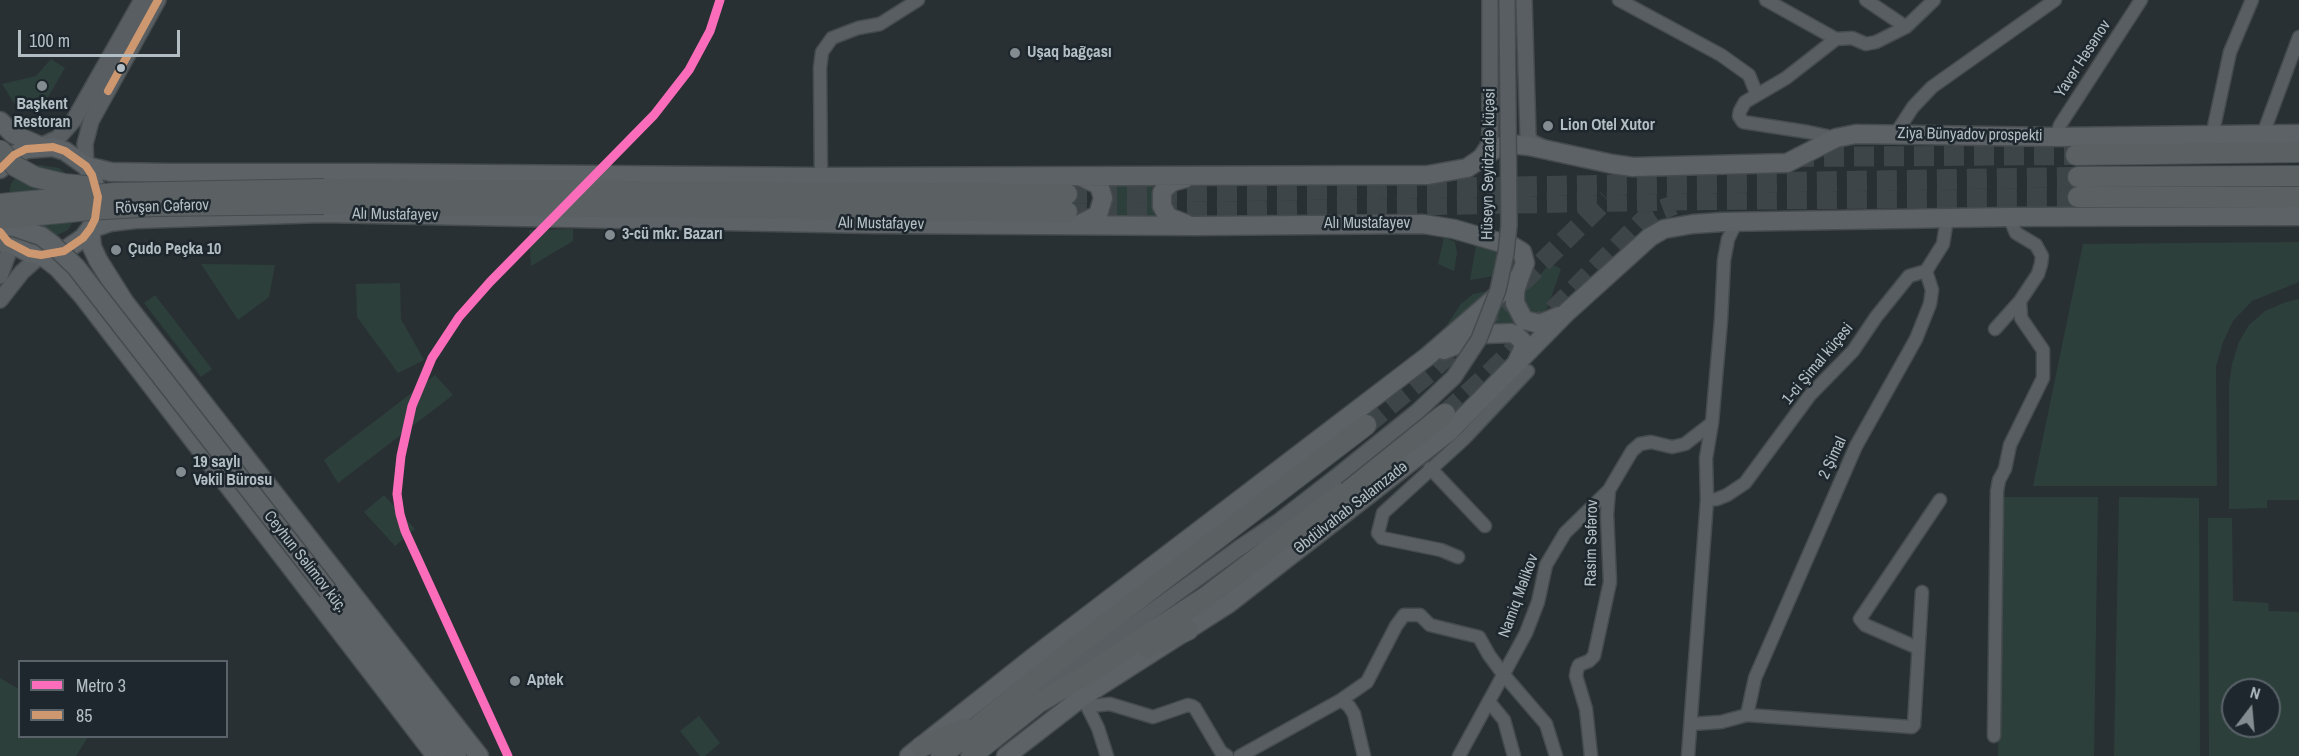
<!DOCTYPE html>
<meta charset="utf-8">
<style>
body{margin:0}
#map{position:relative;width:2299px;height:756px;overflow:hidden;background:#293033;font-family:"Archivo Narrow",sans-serif}
canvas{display:block}
.legend{position:absolute;left:18px;top:660px;width:210px;height:78px;box-sizing:border-box;background:#1d272d;border:2px solid #596369;margin:0;padding:8px 10px;list-style:none;font-size:18px;color:#b3bec4}
.legend li{display:flex;align-items:center;gap:12px;height:30px}
.legend b{width:30px;border:2px solid #596369}
.north{position:absolute;left:2221px;top:678px;width:60px;height:60px;box-sizing:border-box;background:#1d272d;border:2px solid #596369;border-radius:50%;rotate:16deg;font-size:16px;font-weight:700;line-height:24px;text-align:center;color:#b3bec4}
.north::after{content:'';display:block;margin:auto;width:21px;height:27px;background:#838c91;clip-path:polygon(50% 0,100% 100%,50% 72%,0 100%)}
.scale{position:absolute;left:18px;top:30px;width:162px;height:27px;box-sizing:border-box;border:3px solid #b3bec4;border-top:0;padding-left:8px;font-size:18px;line-height:21px;white-space:nowrap;color:#b3bec4;-webkit-text-stroke:4px #1d272d;paint-order:stroke}
</style>
<div id="map">
<canvas width="2299" height="756"></canvas>
<ul class="legend">
<li><b style="height:8px;background:#fb6dba"></b>Metro 3</li>
<li><b style="height:8px;background:#cd976f"></b>85</li>
</ul>
<div class="north">N</div>
<div class="scale">100 m</div>
</div>
<script>
const ctx = document.querySelector('canvas').getContext('2d');
ctx.lineJoin = 'round';
function paint(path, color) {
  ctx.fillStyle = color;
  ctx.fill(path, 'evenodd');
}
function poly(rows) {
  const path = new Path2D();
  for (const r of rows) {
    path.moveTo(r[0], r[1]);
    for (let i = 2; i < r.length; i += 2) path.lineTo(r[i], r[i + 1]);
  }
  return path;
}
function trace(path, color, width, dash) {
  ctx.strokeStyle = color;
  ctx.lineWidth = width;
  ctx.lineCap = dash ? 'butt' : 'round';
  ctx.setLineDash(dash || []);
  ctx.stroke(path);
}
function label(font, color, halo, rows, align = 'center') {
  ctx.font = font + ' "Archivo Narrow",sans-serif';
  ctx.lineWidth = 5;
  ctx.setLineDash([]);
  ctx.textBaseline = 'middle';
  ctx.strokeStyle = halo;
  ctx.fillStyle = color;
  for (const [text, x, y, turn = 0] of rows) {
    ctx.save();
    ctx.translate(x, y);
    ctx.rotate((+turn || 0) * Math.PI / 180);
    ctx.textAlign = isNaN(turn) ? turn : align;
    if (halo) ctx.strokeText(text, 0, 0);
    ctx.fillText(text, 0, 0);
    ctx.restore();
  }
}
paint(poly([
 [51,59,65,68,45,102,16,106,2,84,36,76],
 [40,165,59,168,73,179,78,214,68,230,51,238,7,202,11,184,16,177,31,167],
 [1107,182,1153,182,1154,217,1108,218],
 [573,229,573,241,531,266,529,230],
 [1444,237,1455,242,1457,253,1454,271,1438,264],
 [2299,242,2299,282,2252,301,2233,321,2223,342,2216,366,2217,486,2033,486,2083,244],
 [1476,246,1514,255,1518,259,1511,273,1470,280],
 [1550,263,1561,269,1547,309,1540,314,1532,312,1526,303,1524,292,1529,282,1539,276],
 [201,264,275,265,269,297,238,320],
 [400,283,401,319,424,360,398,373,357,317,356,284],
 [1488,291,1484,300,1444,334,1444,329,1461,304,1473,294],
 [1506,294,1507,307,1514,323,1470,329],
 [155,295,212,369,201,377,144,303],
 [2299,299,2299,500,2267,500,2267,508,2229,509,2229,386,2232,364,2239,342,2249,325,2265,311,2286,302],
 [435,375,453,395,338,483,324,460],
 [384,495,415,529,395,546,364,512],
 [2004,497,2098,497,2094,756,1998,756],
 [2119,497,2199,498,2200,756,2114,756],
 [2208,518,2232,518,2233,601,2268,603,2269,611,2299,612,2299,756,2209,756],
 [2233,690,2269,690,2269,726,2233,726],
 [0,678,19,689,20,736,88,737,76,756,0,756],
 [699,716,720,743,705,756,700,756,680,731]
]), '#2d3f3b');
trace(poly([
 [1794,157,2076,155],
 [1067,194,2078,177],
 [1067,212,1705,200,2078,197],
 [1445,414,1487,376,1645,219,1653,213,1674,205],
 [1366,425,1430,372,1607,199]
]), '#3e4549', 20, [20, 10]);
const minor = poly([
 [1619,0,1721,55,1749,75,1757,95,1745,102,1740,111,1739,116,1743,122,1808,132,1836,138],
 [1766,0,1836,39,1852,38,1866,44,1876,42,1906,27,1934,0],
 [1866,0,1906,27],
 [1757,95,1786,78,1836,39],
 [1896,133,1913,107,1932,87,2055,0],
 [2263,134,2299,37],
 [2212,136,2230,52,2252,0],
 [2056,137,2060,125,2141,0],
 [821,177,820,68,822,52,832,38,858,28,880,24,918,0],
 [1995,329,2020,301,2038,274,2041,264,2042,256,2036,245,2016,233,2009,217],
 [1430,468,1485,526],
 [1707,500,1717,499,1727,495,1745,483,1810,395,1853,351,1876,317,1909,276,1926,271],
 [1458,557,1441,550,1382,538,1378,533,1383,513,1464,439,1528,371],
 [1918,648,1865,625,1860,619,1940,500],
 [1341,700,1367,682,1396,626,1404,615,1420,615,1430,625,1479,637,1489,655,1503,674,1546,724,1556,756],
 [1085,702,1098,728,1107,756],
 [1490,703,1504,720,1514,756],
 [1089,706,1110,704,1153,717,1188,705,1192,706,1195,708,1221,752,1227,756],
 [1747,715,1755,678,1856,446,1916,339,1930,304,1932,290,1926,271,1943,244,1947,219],
 [1691,724,1721,722,1747,715,1912,727,1914,725,1922,592],
 [1994,736,1997,491,1999,480,2005,469,2010,445,2043,378,2043,350,2021,318,2020,301],
 [1240,756,1341,700,1349,706,1354,714,1364,756],
 [1459,756,1526,633,1538,602,1546,565,1565,533,1609,490],
 [1591,756,1586,709,1576,676,1577,670,1579,665,1589,661,1594,656,1610,582,1607,514,1609,490,1632,451,1640,444,1651,442,1672,447,1685,444,1712,423],
 [1688,756,1707,500,1706,458,1712,423,1721,320,1724,260,1728,239,1736,223]
]);
const tertiary = poly([
 [1524,0,1528,136,1531,142,1544,148],
 [40,146,58,138,74,120,142,0],
 [1479,159,1488,146,1490,134,1490,0],
 [86,166,85,144,91,121,158,0],
 [0,276,8,254,8,242],
 [0,300,22,272,41,255],
 [1040,692,1238,549,1278,522,1336,477]
]);
const secondary = poly([
 [0,121,13,134,40,146],
 [86,166,111,172,169,173,376,173,821,177,1428,175,1467,168,1498,147,1510,144,1529,146,1612,164,1633,167,1787,163,1836,138,1856,134,2056,137,2299,134],
 [0,169,14,155,26,149,53,147,65,151,86,166,92,175,98,197,95,219,90,229,83,238,64,251,41,255,29,253,8,242,0,232],
 [1186,178,1172,182,1165,188,1162,193,1162,206,1168,217,1186,224],
 [1080,224,1098,215,1103,198,1099,185,1082,177],
 [41,255,58,268,83,296,436,756],
 [1520,276,1515,291,1515,303,1524,320,1540,324,1559,316],
 [1444,350,1484,334,1511,333,1516,335,1523,342,1523,349,1517,362],
 [328,591,457,756],
 [479,756,125,303,98,260,92,247,90,229,110,222,136,219,323,213,874,224,1196,226,1423,224,1454,229,1512,246,1522,252,1525,263,1520,276,1428,356,1035,656,909,756],
 [1006,756,1081,698,1228,604,1449,432,1567,312,1650,237,1664,229,1693,224,1723,222,2009,217,2299,216]
]);
const primary = poly([
 [2076,155,2299,152],
 [2078,177,2299,176],
 [324,189,1067,194],
 [2078,197,2299,197],
 [324,204,1067,212],
 [0,241,8,242],
 [1147,648,1188,630],
 [921,747,964,729],
 [941,756,1073,649,1366,425],
 [971,756,1038,703,1084,676,1206,597,1445,414]
]);
trace(minor, '#464c4e', 15);
trace(tertiary, '#464c4e', 18);
trace(secondary, '#464c4e', 21);
trace(primary, '#464d50', 22);
trace(minor, '#585e62', 12);
trace(tertiary, '#585e62', 15);
trace(secondary, '#5d6266', 18);
trace(primary, '#5b6063', 20);
const tertiaryBridge = poly([
 [1336,477,1418,411,1454,377,1479,339,1498,290,1506,253,1509,225,1507,0]
]);
const secondaryBridge = poly([
 [0,225,14,227,41,236,53,245,76,267,328,591]
]);
const primaryBridge = poly([
 [0,150,15,166,35,177,64,184,86,186],
 [0,204,115,193,324,189],
 [0,219,89,210,155,206,324,204]
]);
trace(tertiaryBridge, '#464c4e', 18, []);
trace(secondaryBridge, '#464c4e', 21, []);
trace(primaryBridge, '#464d50', 22, []);
trace(tertiaryBridge, '#585e62', 15);
trace(secondaryBridge, '#5d6266', 18);
trace(primaryBridge, '#5b6063', 20);
trace(poly([
 [108,91,158,0],
 [0,169,14,155,26,149,53,147,65,151,86,166,92,175,98,197,95,219,90,229,83,238,64,251,41,255,29,253,8,242,0,232]
]), '#cd976f', 8);
trace(poly([
 [508,756,405,531,400,514,397,494,401,456,412,406,432,358,459,317,490,282,654,115,689,70,710,31,720,0]
]), '#fb6dba', 9);
for (const [x, y, r, color] of [
 [1015,53,6,"#838c91"],
 [121,68,5,"#b3bec4"],
 [42,86,6,"#838c91"],
 [1548,126,6,"#838c91"],
 [610,235,6,"#838c91"],
 [116,250,6,"#838c91"],
 [181,472,6,"#838c91"],
 [515,681,6,"#838c91"]
]) {
  const dot = new Path2D();
  dot.arc(x, y, r, 0, 2 * Math.PI);
  ctx.fillStyle = color;
  ctx.fill(dot);
  trace(dot, '#1d272d', 2);
}
label('bold 16px', '#b3bec4', '#1d272d', [
 ["Uşaq bağçası",1027,53],
 ["Başkent",42,105,"center"],
 ["Restoran",42,123,"center"],
 ["Lion Otel Xutor",1560,126],
 ["3-cü mkr. Bazarı",622,235],
 ["Çudo Peçka 10",128,250],
 ["19 saylı",193,463],
 ["Vəkil Bürosu",193,481],
 ["Aptek",527,681]
], 'left');
label('16px', '#b3bec4', '#1d272d', [
 ["Yavər Həsənov",2083,59,-57],
 ["Ziya Bünyadov prospekti",1970,135,1],
 ["Hüseyn Seyidzadə küçəsi",1489,164,-89],
 ["Rövşən Cəfərov",162,207,-2],
 ["Alı Mustafayev",395,215,1],
 ["Alı Mustafayev",881,224,1],
 ["Alı Mustafayev",1367,224],
 ["1-ci Şimal küçesi",1818,364,-50],
 ["2 Şimal",1833,458,-65],
 ["Əbdülvahab Salamzadə",1351,508,-38],
 ["Rasim Səfərov",1592,543,-89],
 ["Ceyhun Səlimov küç.",305,562,52],
 ["Namiq Məlikov",1519,596,-70]
]);
</script>
